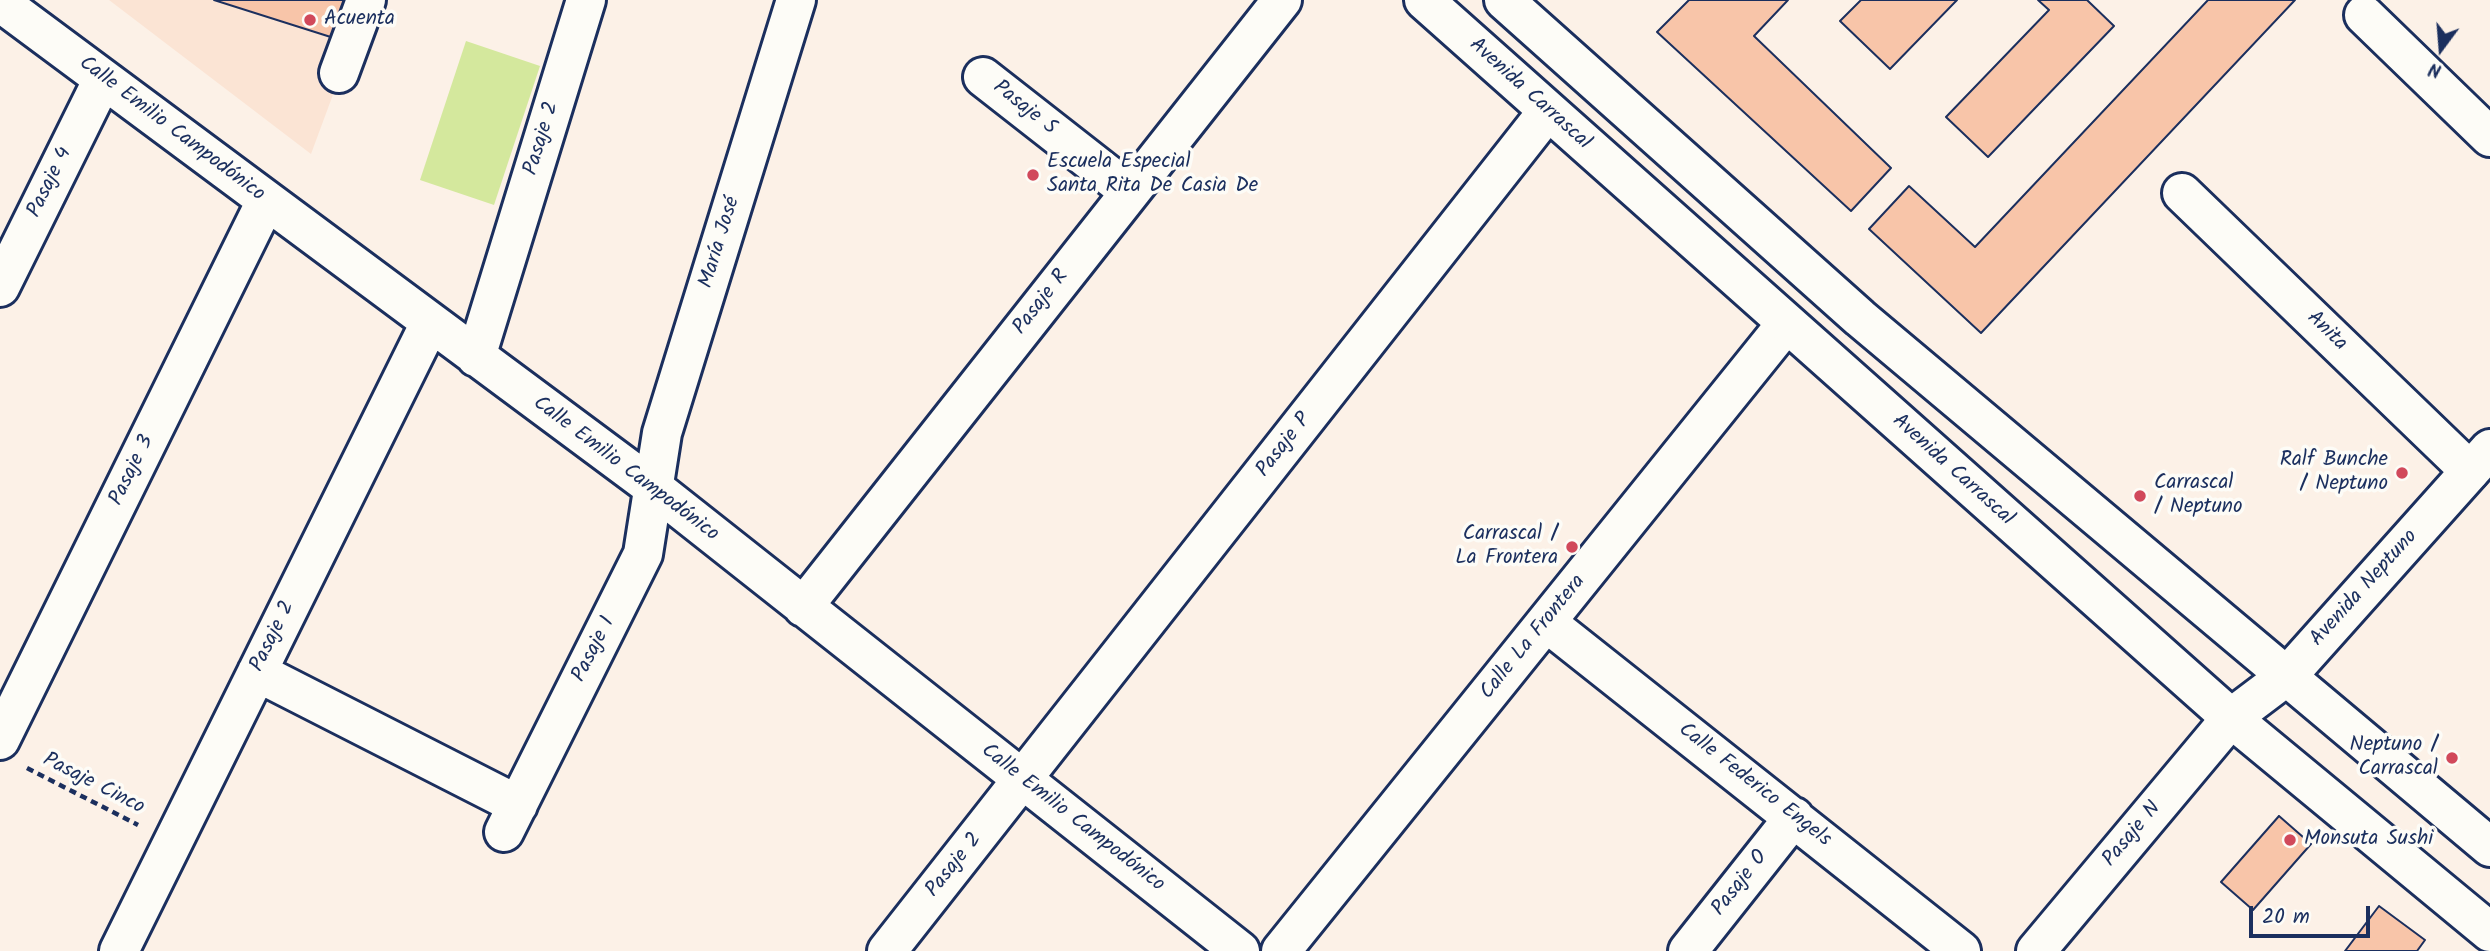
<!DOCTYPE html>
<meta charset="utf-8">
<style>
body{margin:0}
#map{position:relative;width:2490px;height:951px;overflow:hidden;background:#fcf1e7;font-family:Kalam,sans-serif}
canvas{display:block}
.north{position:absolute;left:2406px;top:14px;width:70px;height:70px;-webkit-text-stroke:5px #fdfcf7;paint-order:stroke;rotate:196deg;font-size:19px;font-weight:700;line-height:28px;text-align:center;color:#1b2f5e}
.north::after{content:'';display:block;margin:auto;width:24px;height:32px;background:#1b2f5e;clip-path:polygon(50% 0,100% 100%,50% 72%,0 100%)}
.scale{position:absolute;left:2249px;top:906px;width:121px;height:32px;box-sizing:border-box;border:4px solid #1b2f5e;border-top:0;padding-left:9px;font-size:21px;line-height:24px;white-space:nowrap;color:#1b2f5e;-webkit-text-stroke:5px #fdfcf7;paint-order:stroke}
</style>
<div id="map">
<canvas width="2490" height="951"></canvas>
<div class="north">N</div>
<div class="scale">20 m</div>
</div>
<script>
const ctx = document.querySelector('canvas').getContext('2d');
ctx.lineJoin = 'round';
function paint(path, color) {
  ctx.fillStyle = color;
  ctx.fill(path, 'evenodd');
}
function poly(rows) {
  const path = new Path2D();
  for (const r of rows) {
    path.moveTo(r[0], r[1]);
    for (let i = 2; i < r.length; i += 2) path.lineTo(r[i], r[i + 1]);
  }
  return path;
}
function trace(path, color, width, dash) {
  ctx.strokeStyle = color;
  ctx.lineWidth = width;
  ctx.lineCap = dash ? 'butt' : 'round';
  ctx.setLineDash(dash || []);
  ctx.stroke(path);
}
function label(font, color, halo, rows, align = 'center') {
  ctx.font = font + ' Kalam,sans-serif';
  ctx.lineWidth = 7;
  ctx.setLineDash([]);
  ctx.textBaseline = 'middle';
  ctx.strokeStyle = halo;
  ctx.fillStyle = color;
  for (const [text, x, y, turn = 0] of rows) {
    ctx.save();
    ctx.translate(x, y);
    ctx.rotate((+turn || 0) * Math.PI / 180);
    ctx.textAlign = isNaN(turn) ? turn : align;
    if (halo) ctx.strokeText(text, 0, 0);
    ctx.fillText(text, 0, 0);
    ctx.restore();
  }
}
paint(poly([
 [109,0,368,0,311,154]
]), '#fbe4d4');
paint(poly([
 [466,41,540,66,494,205,420,180]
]), '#d4e89d');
const building = poly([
 [214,0,350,0,337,39,214,0],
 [1689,0,1788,0,1754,36,1891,168,1851,211,1657,32,1689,0],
 [1861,0,1957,0,1890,69,1840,21,1861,0],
 [2038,0,2087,0,2114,26,1988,157,1946,117,2049,10,2038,0],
 [2208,0,2295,0,1981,333,1869,229,1909,186,1975,247,2208,0],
 [2279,816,2311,844,2253,910,2221,882,2279,816],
 [2379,906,2425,940,2417,951,2345,951,2379,906]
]);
paint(building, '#f8c5a9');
trace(building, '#1b2f5e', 2);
const minor = poly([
 [0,2,654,488,1240,951],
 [2364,15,2490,137],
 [339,73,366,0],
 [983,77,1130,192],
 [2182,193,2470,471],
 [0,287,103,79],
 [476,357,586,0],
 [803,607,1282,0],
 [1546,622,1961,951],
 [257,672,518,805],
 [0,740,266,201],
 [504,832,643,554,662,433,796,0],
 [119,951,430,323],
 [887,951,1547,112],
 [1281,951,1786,324],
 [1688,951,1794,817],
 [2036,951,2231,718]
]);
const major = poly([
 [1424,0,2231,718,2490,932],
 [1504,0,1860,318,2490,847],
 [2231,718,2288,675,2490,449]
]);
trace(minor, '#1b2f5e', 44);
trace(major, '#1b2f5e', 44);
trace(poly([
 [27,768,138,825]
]), '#1b2f5e', 4.5, [7, 5]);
trace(minor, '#fdfcf7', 38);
trace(major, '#fdfcf7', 38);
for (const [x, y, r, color] of [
 [310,20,7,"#d1495b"],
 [1033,175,7,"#d1495b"],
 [2402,473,7,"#d1495b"],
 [2140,496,7,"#d1495b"],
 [1572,547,7,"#d1495b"],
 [2452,758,7,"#d1495b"],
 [2290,840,7,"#d1495b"]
]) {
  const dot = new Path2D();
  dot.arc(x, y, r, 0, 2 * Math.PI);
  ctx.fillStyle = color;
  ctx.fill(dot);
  trace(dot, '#fdfcf7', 2.5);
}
label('21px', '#1b2f5e', '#fdfcf7', [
 ["Acuenta",324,20],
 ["Escuela Especial",1047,163],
 ["Santa Rita De Casia De",1047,187],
 ["Ralf Bunche",2388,461,"right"],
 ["/ Neptuno",2388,485,"right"],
 ["Carrascal",2154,484],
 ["/ Neptuno",2154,508],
 ["Carrascal /",1558,535,"right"],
 ["La Frontera",1558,559,"right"],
 ["Neptuno /",2438,746,"right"],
 ["Carrascal",2438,770,"right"],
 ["Monsuta Sushi",2304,840]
], 'left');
label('21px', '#1b2f5e', '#fdfcf7', [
 ["Avenida Carrascal",1529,95,42],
 ["Pasaje S",1024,109,38],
 ["Calle Emilio Campodónico",171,130,37],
 ["Pasaje 2",543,139,-73],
 ["Pasaje 4",51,183,-64],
 ["María José",721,243,-73],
 ["Pasaje R",1042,303,-52],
 ["Anita",2326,332,44],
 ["Pasaje P",1285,446,-52],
 ["Calle Emilio Campodónico",625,470,37],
 ["Pasaje 3",133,471,-64],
 ["Avenida Carrascal",1952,471,42],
 ["Avenida Neptuno",2365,589,-48],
 ["Pasaje 2",274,637,-64],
 ["Calle La Frontera",1534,638,-51],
 ["Pasaje 1",595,650,-63],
 ["Pasaje Cinco",93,785,27],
 ["Calle Federico Engels",1754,786,38],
 ["Calle Emilio Campodónico",1072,819,38],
 ["Pasaje N",2133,835,-50],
 ["Pasaje 2",955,866,-51],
 ["Pasaje O",1741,884,-52]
]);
</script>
